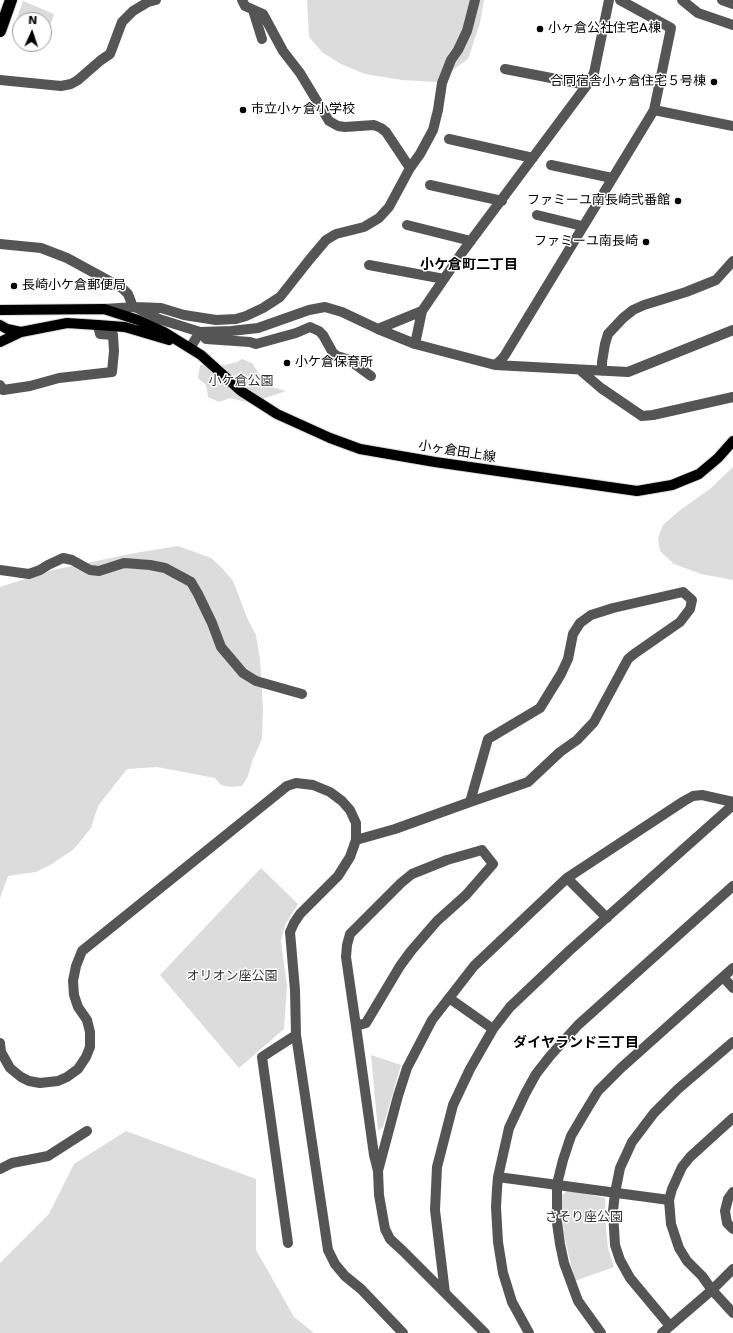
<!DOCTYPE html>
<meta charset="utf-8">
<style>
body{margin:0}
#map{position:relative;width:733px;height:1333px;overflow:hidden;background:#fff;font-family:"DejaVu Sans",sans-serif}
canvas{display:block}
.north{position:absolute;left:12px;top:12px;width:40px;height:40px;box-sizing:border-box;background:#fff;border:1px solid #999;border-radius:50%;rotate:3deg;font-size:11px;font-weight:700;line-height:16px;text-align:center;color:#000}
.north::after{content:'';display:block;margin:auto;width:14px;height:18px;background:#000;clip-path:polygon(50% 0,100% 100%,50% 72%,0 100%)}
</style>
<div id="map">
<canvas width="733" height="1333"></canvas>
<div class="north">N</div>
</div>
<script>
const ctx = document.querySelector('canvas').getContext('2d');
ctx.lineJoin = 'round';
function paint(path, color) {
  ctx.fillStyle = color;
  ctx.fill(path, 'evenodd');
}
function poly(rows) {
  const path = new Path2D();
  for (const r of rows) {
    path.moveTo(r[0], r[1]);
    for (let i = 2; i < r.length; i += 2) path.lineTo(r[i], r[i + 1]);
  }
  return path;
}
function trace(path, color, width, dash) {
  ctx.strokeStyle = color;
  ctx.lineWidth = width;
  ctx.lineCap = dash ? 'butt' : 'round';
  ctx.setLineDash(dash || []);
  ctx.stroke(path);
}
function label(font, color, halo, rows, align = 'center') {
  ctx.font = font + ' "DejaVu Sans","Noto Sans JP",sans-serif';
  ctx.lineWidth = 3;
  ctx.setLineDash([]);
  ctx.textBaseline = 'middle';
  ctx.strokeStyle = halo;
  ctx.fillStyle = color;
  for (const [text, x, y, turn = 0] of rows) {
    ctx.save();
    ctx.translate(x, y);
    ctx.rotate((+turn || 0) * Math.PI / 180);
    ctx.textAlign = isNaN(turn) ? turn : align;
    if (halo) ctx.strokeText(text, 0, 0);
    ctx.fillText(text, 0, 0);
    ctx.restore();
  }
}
paint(poly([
 [307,0,484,0,480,23,468,59,436,82,402,80,365,74,341,64,323,53,309,37],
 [23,1,54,14,48,32,44,31,44,20,20,20,20,21,16,20],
 [242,359,252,363,266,385,286,391,250,403,230,398,219,402,208,397,206,385,198,378,200,365,225,365,237,362],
 [733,467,733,580,701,574,674,564,660,551,658,538,663,525,679,511,711,488],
 [178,546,211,558,222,568,233,581,248,620,256,635,260,659,263,709,262,739,253,759,248,776,242,786,231,787,221,785,215,778,157,767,127,769,98,806,91,828,74,849,52,864,36,872,8,876,0,898,0,587,53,570,135,553],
 [261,868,298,904,285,925,281,941,287,986,284,1029,239,1068,160,975],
 [371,1055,401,1065,383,1127,378,1131],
 [126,1131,256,1179,256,1250,294,1317,314,1333,0,1333,0,1263,49,1214,74,1164],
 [568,1190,605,1198,606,1230,608,1248,614,1267,575,1281,562,1227,560,1197]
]), '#dcdcdc');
const major = poly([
 [0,310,104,309,138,320,164,332,201,355,241,391,277,414,330,438,360,449,435,462,637,491,672,485,699,474,718,458,733,441],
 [0,325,7,329,21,332,67,323,98,325,125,327,169,340],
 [0,342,21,332]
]);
const highway = poly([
 [0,31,11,0]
]);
trace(major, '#dbdbdb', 12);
trace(highway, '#dbdbdb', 14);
trace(poly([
 [242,0,245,6,263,14,283,51,300,73,329,121,338,126,345,127,374,125,381,128,386,132,410,168],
 [682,0,698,13,733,25],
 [722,0,733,4],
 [253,10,262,39],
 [505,69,587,85],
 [0,80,61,86,71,84,78,80,101,60,110,54,122,22,133,11,148,2,156,0],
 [654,110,733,126],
 [449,139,533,158],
 [551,165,612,178],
 [430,185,502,201],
 [537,215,582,226],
 [407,225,471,241],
 [0,244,41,248,67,258,122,288,128,294,133,307],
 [369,265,444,279],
 [135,307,159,319,200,332,231,331,258,328,309,310,325,307,342,312,378,329,415,344,495,365,628,372,733,330],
 [104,309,135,307,161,308,184,315,216,320,236,319,246,316,263,308,280,297,310,259,326,240,336,234,364,227,379,218,389,207,410,168,420,154,433,130,438,110,442,83,451,60,458,50,467,31,475,0],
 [378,329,422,311],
 [200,332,206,339,250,342,256,344,296,333,310,327,319,331,323,335,333,353,337,356,347,359,356,365,371,376],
 [415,344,422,311,461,254,587,85,594,73,609,0],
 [190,348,200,332],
 [495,365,501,360,505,355,654,110,671,28,620,0],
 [580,370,601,388,642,416,653,415,733,397],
 [602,371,602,362,605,344,608,334,623,318,633,310,644,305,686,292,716,280,733,261],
 [0,385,3,390,30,386,59,378,112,372,114,351,113,335,100,334,98,325],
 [0,570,29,574,40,570,48,565,63,558,72,560,90,570,99,571,124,563,150,565,165,568,191,582,198,594,212,623,221,647,243,673,256,681,302,694],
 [356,840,395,829,470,802,488,739,540,708,561,674,568,659,573,634,580,623,591,615,613,608,683,592,692,600,690,609,680,622,634,654,628,659,594,722,577,740,560,752,528,782,470,802],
 [482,850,493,864,466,895,437,921,411,951,400,966,366,1023,356,1026,346,957,347,945,350,934,401,883,412,874,447,860,482,850],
 [567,878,607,918],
 [723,977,733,988],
 [449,998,493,1029],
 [356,1026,374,1155,378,1171,379,1195,385,1229,390,1239,403,1251,485,1333],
 [0,1043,1,1052,10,1068,21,1077,29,1081,40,1083,58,1081,67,1077,78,1069,86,1057,90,1047,90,1032,87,1020,78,1007,74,995,73,981,76,966,82,951,287,786,296,783,313,785,330,792,342,801,350,810,356,823,356,840,350,857,338,876,300,914,294,923,290,932,295,990,296,1035,328,1250,335,1264,345,1276,361,1289,403,1333],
 [733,1118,690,1157,682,1167,672,1189,669,1200,671,1224,679,1248,687,1261,702,1276,712,1290,733,1313],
 [0,1169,12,1163,48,1156,87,1131],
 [378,1171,398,1096,407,1068,432,1020,474,966,567,878,684,801,693,796,702,795,733,802],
 [498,1177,669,1200],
 [733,1192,728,1199,725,1211,727,1223,733,1229],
 [288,1243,262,1057,296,1035],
 [445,1293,435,1210,437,1167,453,1105,470,1069,493,1029,510,1007,569,951,733,805],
 [670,1326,630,1278,620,1260,615,1245,613,1211,615,1193,620,1168,632,1142,654,1113,678,1089,733,1042],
 [529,1333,512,1302,503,1273,498,1242,496,1207,497,1189,498,1177,509,1128,525,1094,536,1074,550,1056,578,1025,733,886],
 [601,1333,578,1301,564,1263,560,1244,557,1223,557,1184,563,1160,571,1136,584,1114,598,1091,621,1068,733,968],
 [662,1333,712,1290,733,1269]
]), '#555', 10);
trace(major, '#000', 10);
trace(highway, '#000', 12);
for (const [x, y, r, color] of [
 [540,29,4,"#000"],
 [714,82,4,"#000"],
 [243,110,4,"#000"],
 [678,201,4,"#000"],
 [646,242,4,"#000"],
 [14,286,4,"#000"],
 [287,363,4,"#000"]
]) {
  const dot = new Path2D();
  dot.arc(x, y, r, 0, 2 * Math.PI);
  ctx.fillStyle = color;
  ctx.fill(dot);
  trace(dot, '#fff', 1.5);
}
label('13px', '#000', '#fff', [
 ["小ヶ倉公社住宅A棟",548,29],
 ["合同宿舎小ヶ倉住宅５号棟",706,82,"right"],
 ["市立小ヶ倉小学校",251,110],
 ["ファミーユ南長崎弐番館",670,201,"right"],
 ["ファミーユ南長崎",638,242,"right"],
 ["長崎小ケ倉郵便局",22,286],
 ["小ケ倉保育所",295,363]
], 'left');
label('13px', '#333', '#fff', [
 ["小ケ倉公園",241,382],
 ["オリオン座公園",232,977],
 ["さそり座公園",584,1218]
]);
label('13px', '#000', '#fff', [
 ["小ヶ倉田上線",457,452,9]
]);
label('bold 14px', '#000', '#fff', [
 ["小ケ倉町二丁目",469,265],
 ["ダイヤランド三丁目",576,1043]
]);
</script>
